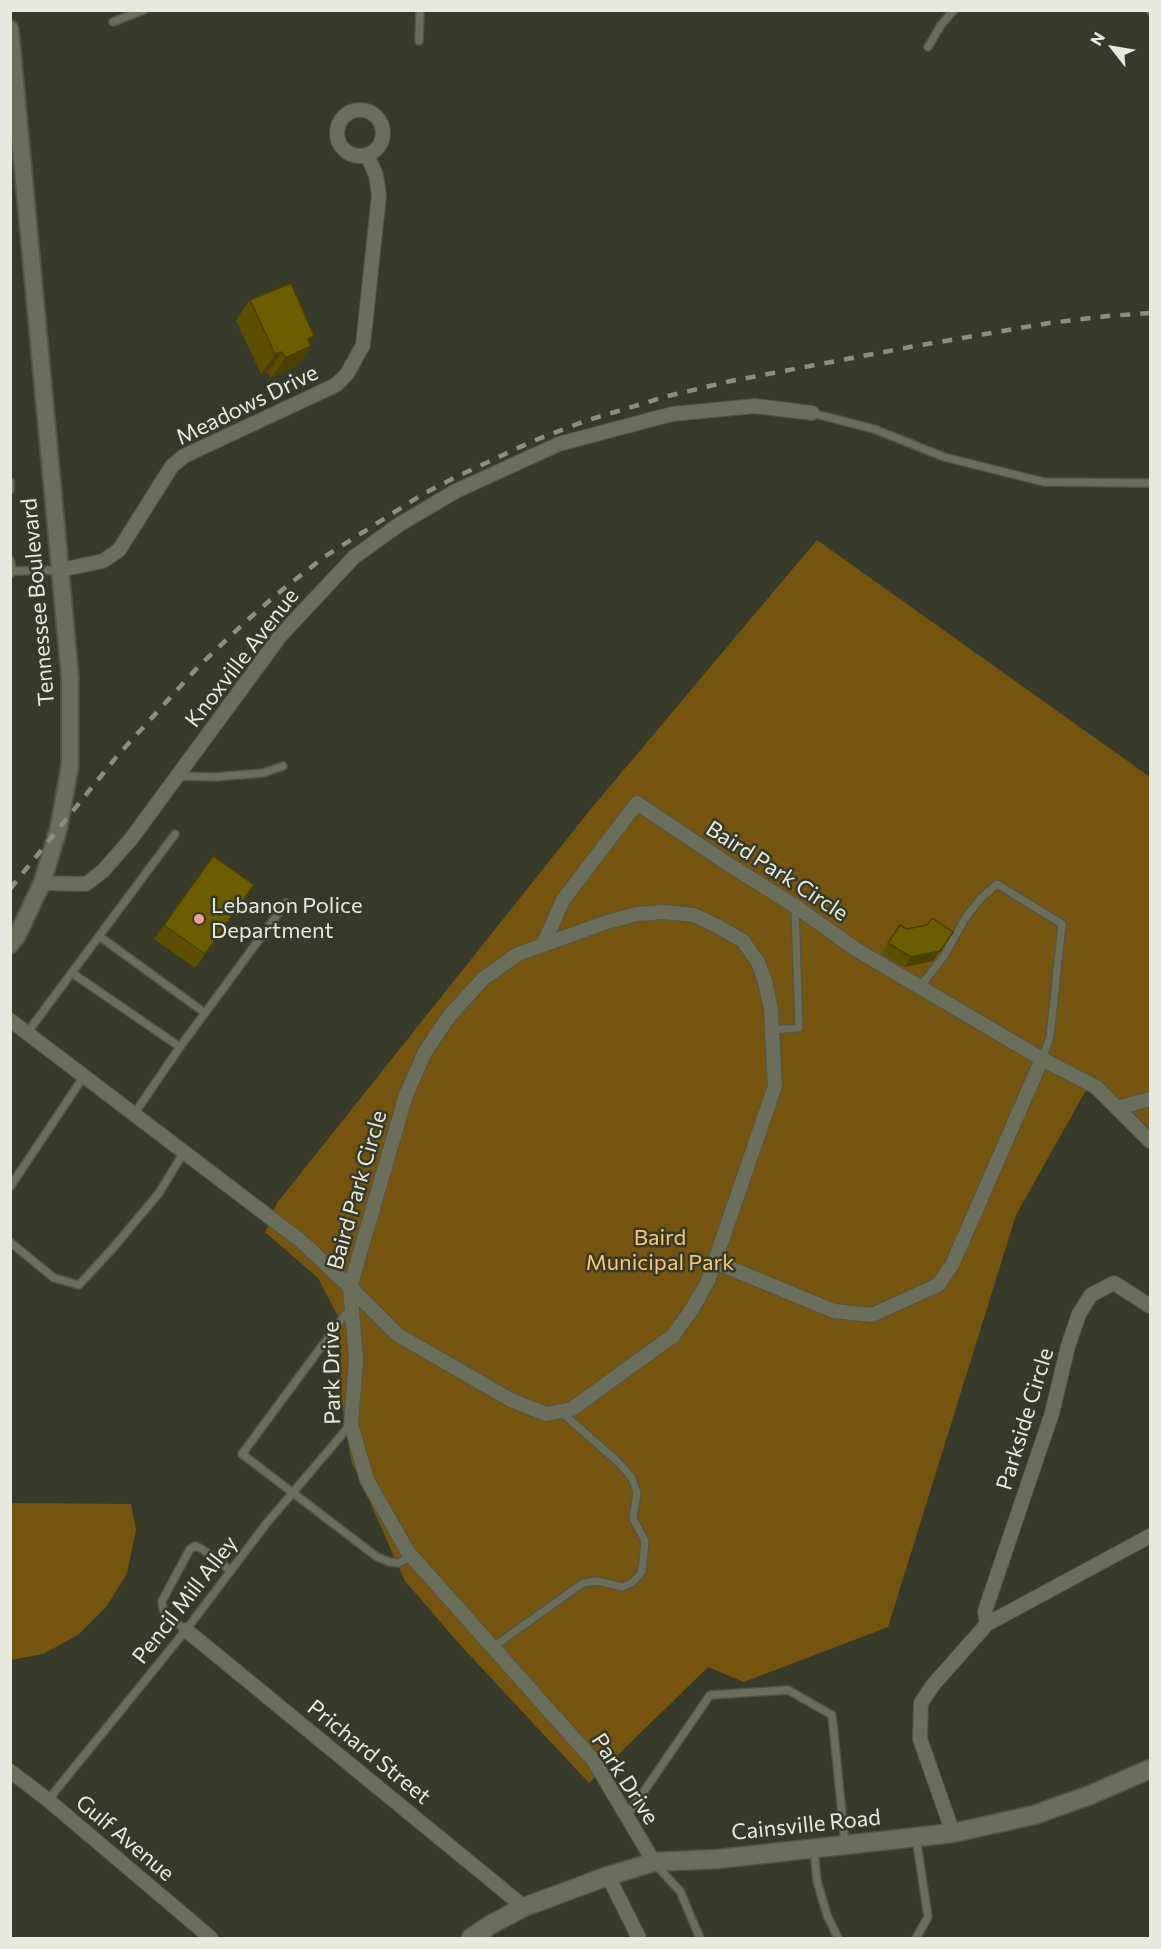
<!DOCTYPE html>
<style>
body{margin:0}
#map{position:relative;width:1161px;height:1949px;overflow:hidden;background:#373a28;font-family:Commissioner,sans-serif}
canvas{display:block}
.frame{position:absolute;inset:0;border:12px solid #e7e9de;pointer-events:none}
.north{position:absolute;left:1083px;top:18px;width:60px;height:60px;-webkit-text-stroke:4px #373a28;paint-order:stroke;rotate:301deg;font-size:16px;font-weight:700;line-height:24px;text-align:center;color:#e7e9de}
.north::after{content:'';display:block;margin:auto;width:21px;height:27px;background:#e7e9de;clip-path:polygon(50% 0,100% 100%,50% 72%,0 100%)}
</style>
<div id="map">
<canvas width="1161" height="1949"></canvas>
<div class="frame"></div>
<div class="north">N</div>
</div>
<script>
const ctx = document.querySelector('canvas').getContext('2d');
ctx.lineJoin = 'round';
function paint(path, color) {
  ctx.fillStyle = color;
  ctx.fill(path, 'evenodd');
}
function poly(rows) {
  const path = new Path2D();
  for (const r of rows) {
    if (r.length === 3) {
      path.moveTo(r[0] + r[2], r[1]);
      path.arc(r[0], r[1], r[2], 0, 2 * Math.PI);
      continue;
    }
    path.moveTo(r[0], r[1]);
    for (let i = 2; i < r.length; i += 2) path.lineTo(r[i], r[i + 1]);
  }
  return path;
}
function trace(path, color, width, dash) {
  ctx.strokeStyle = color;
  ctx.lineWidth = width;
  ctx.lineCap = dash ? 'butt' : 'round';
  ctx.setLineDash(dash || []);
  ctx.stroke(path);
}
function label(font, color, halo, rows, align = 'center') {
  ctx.font = font + ' Commissioner,sans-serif';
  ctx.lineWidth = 5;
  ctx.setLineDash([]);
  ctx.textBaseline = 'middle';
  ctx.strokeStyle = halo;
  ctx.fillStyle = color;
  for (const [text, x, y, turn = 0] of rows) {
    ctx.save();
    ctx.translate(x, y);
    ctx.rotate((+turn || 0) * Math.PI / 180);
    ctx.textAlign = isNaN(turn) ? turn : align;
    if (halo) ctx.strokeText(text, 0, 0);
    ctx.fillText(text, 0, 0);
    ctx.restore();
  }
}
paint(poly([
 [817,540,1150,777,1150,1129,1094,1076,1016,1215,888,1627,744,1682,708,1667,589,1783,462,1647,405,1581,351,1460,342,1404,339,1318,318,1278,265,1232,277,1203,590,810],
 [11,1503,131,1504,136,1530,127,1573,107,1606,78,1635,43,1654,11,1660]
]), '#755410');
const service = poly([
 [1150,10,1150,11],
 [113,22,144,10],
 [419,41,420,10],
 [928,47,941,25,954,10],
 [812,413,874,429,944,457,1044,482,1150,483],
 [10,482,10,490],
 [10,560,13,571],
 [10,574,13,571,60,570],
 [177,776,215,777,263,773,283,766],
 [99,936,205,1013],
 [72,973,180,1047,134,1114],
 [920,987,944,956,966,917,981,898,997,884,1062,924,1050,1037,1042,1059],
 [772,1030,799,1028,795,907],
 [27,1033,175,834],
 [180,1047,286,903],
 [10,1187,84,1076],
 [10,1242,54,1278,79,1285,113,1248,159,1193,184,1152],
 [350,1308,242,1454,377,1557,390,1562,398,1563,412,1557],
 [186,1630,166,1615,163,1609,162,1601,190,1549,195,1546,202,1549,231,1571],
 [493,1647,583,1583,597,1581,622,1587,632,1583,642,1572,645,1541,633,1518,637,1493,632,1478,618,1462,560,1411],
 [48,1800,186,1630,266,1524,351,1424],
 [627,1816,710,1695,788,1690,832,1715,845,1843],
 [814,1849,817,1881,827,1915,838,1938],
 [655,1864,680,1891,700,1938],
 [916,1938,928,1917,916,1837]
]);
const minor = poly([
 [360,133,23],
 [60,570,103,561,119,550,172,466,184,456,336,385,347,374,363,345,379,195,376,175,367,155],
 [42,883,86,884,103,871,131,839,281,635,354,557,400,524,456,491,559,444,672,414,755,406,812,413],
 [663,912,694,915,717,926,743,941,758,962,765,981,771,1010,775,1086,708,1281,692,1309,673,1336,649,1353,572,1409,546,1414,511,1400,398,1335,350,1287,406,1095,425,1052,450,1015,484,978,518,954,607,922,637,914,663,912],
 [543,945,563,900,637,803,728,864,795,906,857,950,1042,1059,1096,1087,1150,1141],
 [10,1020,301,1241,350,1287,356,1359,351,1424,367,1480,408,1552,594,1761,654,1862],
 [1117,1108,1150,1099],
 [715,1262,834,1311,872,1315,938,1285,952,1265,1042,1059],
 [987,1624,985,1611,1052,1413,1068,1346,1079,1314,1091,1295,1114,1283,1150,1306],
 [186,1630,524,1907],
 [10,1771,48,1800,211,1938],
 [953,1833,920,1739,921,1703,933,1685,987,1624,1150,1536],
 [608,1876,639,1938]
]);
const tertiary = poly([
 [10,29,70,677,70,765,59,827,42,883,18,934,10,945]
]);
const secondary = poly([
 [471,1938,490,1925,524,1907,608,1876,654,1862,718,1859,953,1833,1034,1815,1090,1795,1150,1769]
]);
trace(service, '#525546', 10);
trace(minor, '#525546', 16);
trace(tertiary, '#525546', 20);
trace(secondary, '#525546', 21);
trace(service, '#6a6e5a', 7);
trace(minor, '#6a6e5a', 14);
trace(tertiary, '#6a6e5a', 16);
trace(secondary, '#6a6e5a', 18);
trace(poly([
 [10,889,118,755,198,667,243,624,277,594,324,557,423,494,456,477,533,441,585,421,668,396,731,381,910,347,1049,323,1108,316,1150,313]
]), '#8c8f80', 4.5, [10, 10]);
paint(poly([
 [250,300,310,343,311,346,297,366,271,378,268,372,261,374,236,320],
 [213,856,254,885,195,968,154,939],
 [900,925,933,961,904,967,881,954]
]), '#5d4f00');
paint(poly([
 [314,336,306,348,311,346,297,366,271,378,285,358,308,339],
 [282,352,268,372,261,374,275,354],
 [940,951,933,961,904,967,911,957]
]), '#4c4000');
const building = poly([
 [291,283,314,336,308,339,311,346,285,358,282,352,275,354,250,300,291,283],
 [213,856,254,885,205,954,164,925,213,856],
 [932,918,953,932,940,951,911,957,888,943,900,925,907,929,927,925,932,918]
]);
paint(building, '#6c5c00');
trace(building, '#4c4000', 1.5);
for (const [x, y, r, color] of [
 [199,919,6,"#f59c94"]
]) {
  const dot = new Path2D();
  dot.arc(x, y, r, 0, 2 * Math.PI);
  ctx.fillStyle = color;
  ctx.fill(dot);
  trace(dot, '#373a28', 2);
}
label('22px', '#e7e9de', '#373a28', [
 ["Meadows Drive",247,405,-26],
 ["Tennessee Boulevard",38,602,-95],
 ["Knoxville Avenue",242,658,-52],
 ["Baird Park Circle",777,871,33],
 ["Baird Park Circle",357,1190,-74],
 ["Park Drive",332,1373,-91],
 ["Parkside Circle",1025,1419,-73],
 ["Pencil Mill Alley",185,1600,-52],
 ["Prichard Street",369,1752,39],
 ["Park Drive",625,1779,57],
 ["Cainsville Road",806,1825,-6],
 ["Gulf Avenue",125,1838,40]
]);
label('22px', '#e7e9de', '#373a28', [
 ["Lebanon Police",211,906],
 ["Department",211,931]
], 'left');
label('22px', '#fcc86e', '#373a28', [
 ["Baird",660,1238],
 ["Municipal Park",660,1263]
]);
</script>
